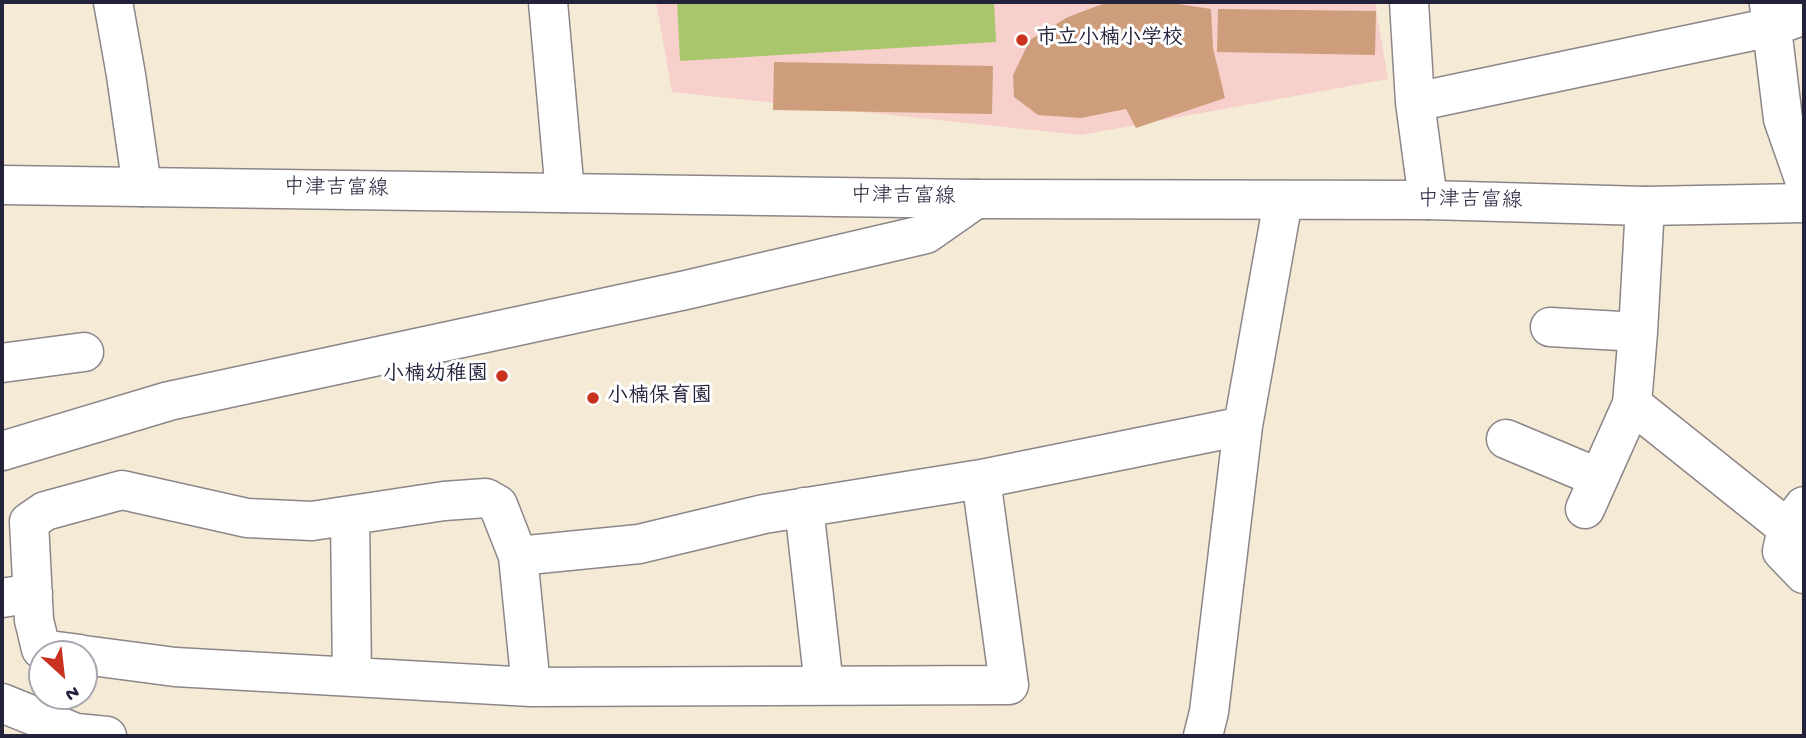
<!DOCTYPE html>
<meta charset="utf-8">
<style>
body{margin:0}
#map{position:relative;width:1806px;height:738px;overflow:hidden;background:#f5ead5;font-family:"Gochi Hand",sans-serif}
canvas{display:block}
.frame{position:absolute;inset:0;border:4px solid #22223b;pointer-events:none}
.north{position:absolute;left:28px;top:640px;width:70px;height:70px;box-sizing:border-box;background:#fff;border:2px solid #a7a7b1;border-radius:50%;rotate:153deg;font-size:19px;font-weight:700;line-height:28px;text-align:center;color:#22223b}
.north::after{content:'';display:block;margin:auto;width:24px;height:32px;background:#c8321e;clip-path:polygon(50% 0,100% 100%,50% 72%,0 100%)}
</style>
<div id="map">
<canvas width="1806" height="738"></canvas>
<div class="frame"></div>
<div class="north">N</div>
</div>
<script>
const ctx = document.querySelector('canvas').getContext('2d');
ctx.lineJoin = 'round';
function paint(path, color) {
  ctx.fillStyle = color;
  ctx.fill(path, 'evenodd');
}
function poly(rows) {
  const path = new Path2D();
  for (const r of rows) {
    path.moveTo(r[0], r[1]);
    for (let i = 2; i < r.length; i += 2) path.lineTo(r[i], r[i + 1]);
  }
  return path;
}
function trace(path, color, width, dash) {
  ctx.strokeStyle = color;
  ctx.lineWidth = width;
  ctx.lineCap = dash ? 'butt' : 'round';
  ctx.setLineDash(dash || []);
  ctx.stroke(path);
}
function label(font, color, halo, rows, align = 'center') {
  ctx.font = font + ' "Gochi Hand","Klee One",sans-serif';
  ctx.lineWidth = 6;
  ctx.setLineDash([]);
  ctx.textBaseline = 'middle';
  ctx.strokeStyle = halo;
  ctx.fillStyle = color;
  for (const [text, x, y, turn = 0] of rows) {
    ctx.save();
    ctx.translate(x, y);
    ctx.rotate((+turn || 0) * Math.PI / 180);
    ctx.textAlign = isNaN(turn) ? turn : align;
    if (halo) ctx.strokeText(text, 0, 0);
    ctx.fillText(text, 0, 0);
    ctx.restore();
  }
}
paint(poly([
 [656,2,1375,2,1388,79,1081,135,672,92]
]), '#f7d0cc');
paint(poly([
 [677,2,994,2,996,42,680,61]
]), '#aac66c');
paint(poly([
 [1108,2,1165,2,1211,9,1213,48,1225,98,1136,128,1126,109,1081,118,1038,115,1014,97,1013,75,1030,40,1068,17],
 [1218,9,1376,11,1375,55,1217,52],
 [774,62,993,66,992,114,773,110]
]), '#ce9d7b');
const minor = poly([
 [113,2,126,75,142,187],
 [548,2,565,193],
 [1409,2,1415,102,1428,200],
 [1769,4,1783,119,1804,179],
 [1415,102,1772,27,1804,15],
 [1550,327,1638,332,1645,206],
 [2,363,84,352],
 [1632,404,1787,528],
 [1506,439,1599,478],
 [2,451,169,401,686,290,926,234,976,199],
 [1804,506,1787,528,1782,551,1804,574],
 [804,507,824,686],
 [1585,509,1632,404,1638,332],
 [350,516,352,677],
 [518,556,639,544,764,514,981,479,1243,426],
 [2,598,33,593],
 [80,654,41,649,34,620,29,522,45,511,122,490,247,518,312,521,444,501,486,498,498,505,518,556,531,687],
 [84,655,175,667,531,687,1009,685,981,479],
 [2,703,76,733,107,736],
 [1203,736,1209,712,1243,426,1283,201]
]);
const major = poly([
 [2,185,976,199,1428,200,1645,206,1804,203]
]);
trace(minor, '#8c8688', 41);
trace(major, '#8c8688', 41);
trace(minor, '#fff', 38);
trace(major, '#fff', 38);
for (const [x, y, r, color] of [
 [1022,40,7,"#c8321e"],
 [502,376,7,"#c8321e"],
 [593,398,7,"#c8321e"]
]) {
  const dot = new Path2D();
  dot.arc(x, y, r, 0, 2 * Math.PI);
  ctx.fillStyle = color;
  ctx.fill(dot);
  trace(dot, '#fff', 2.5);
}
label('bold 21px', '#22223b', '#fff', [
 ["市立小楠小学校",1036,40],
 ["小楠幼稚園",488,376,"right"],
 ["小楠保育園",607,398]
], 'left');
label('21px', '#22223b', '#fff', [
 ["中津吉富線",336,190,1],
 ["中津吉富線",903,198,1],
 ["中津吉富線",1470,202,1]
]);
</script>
